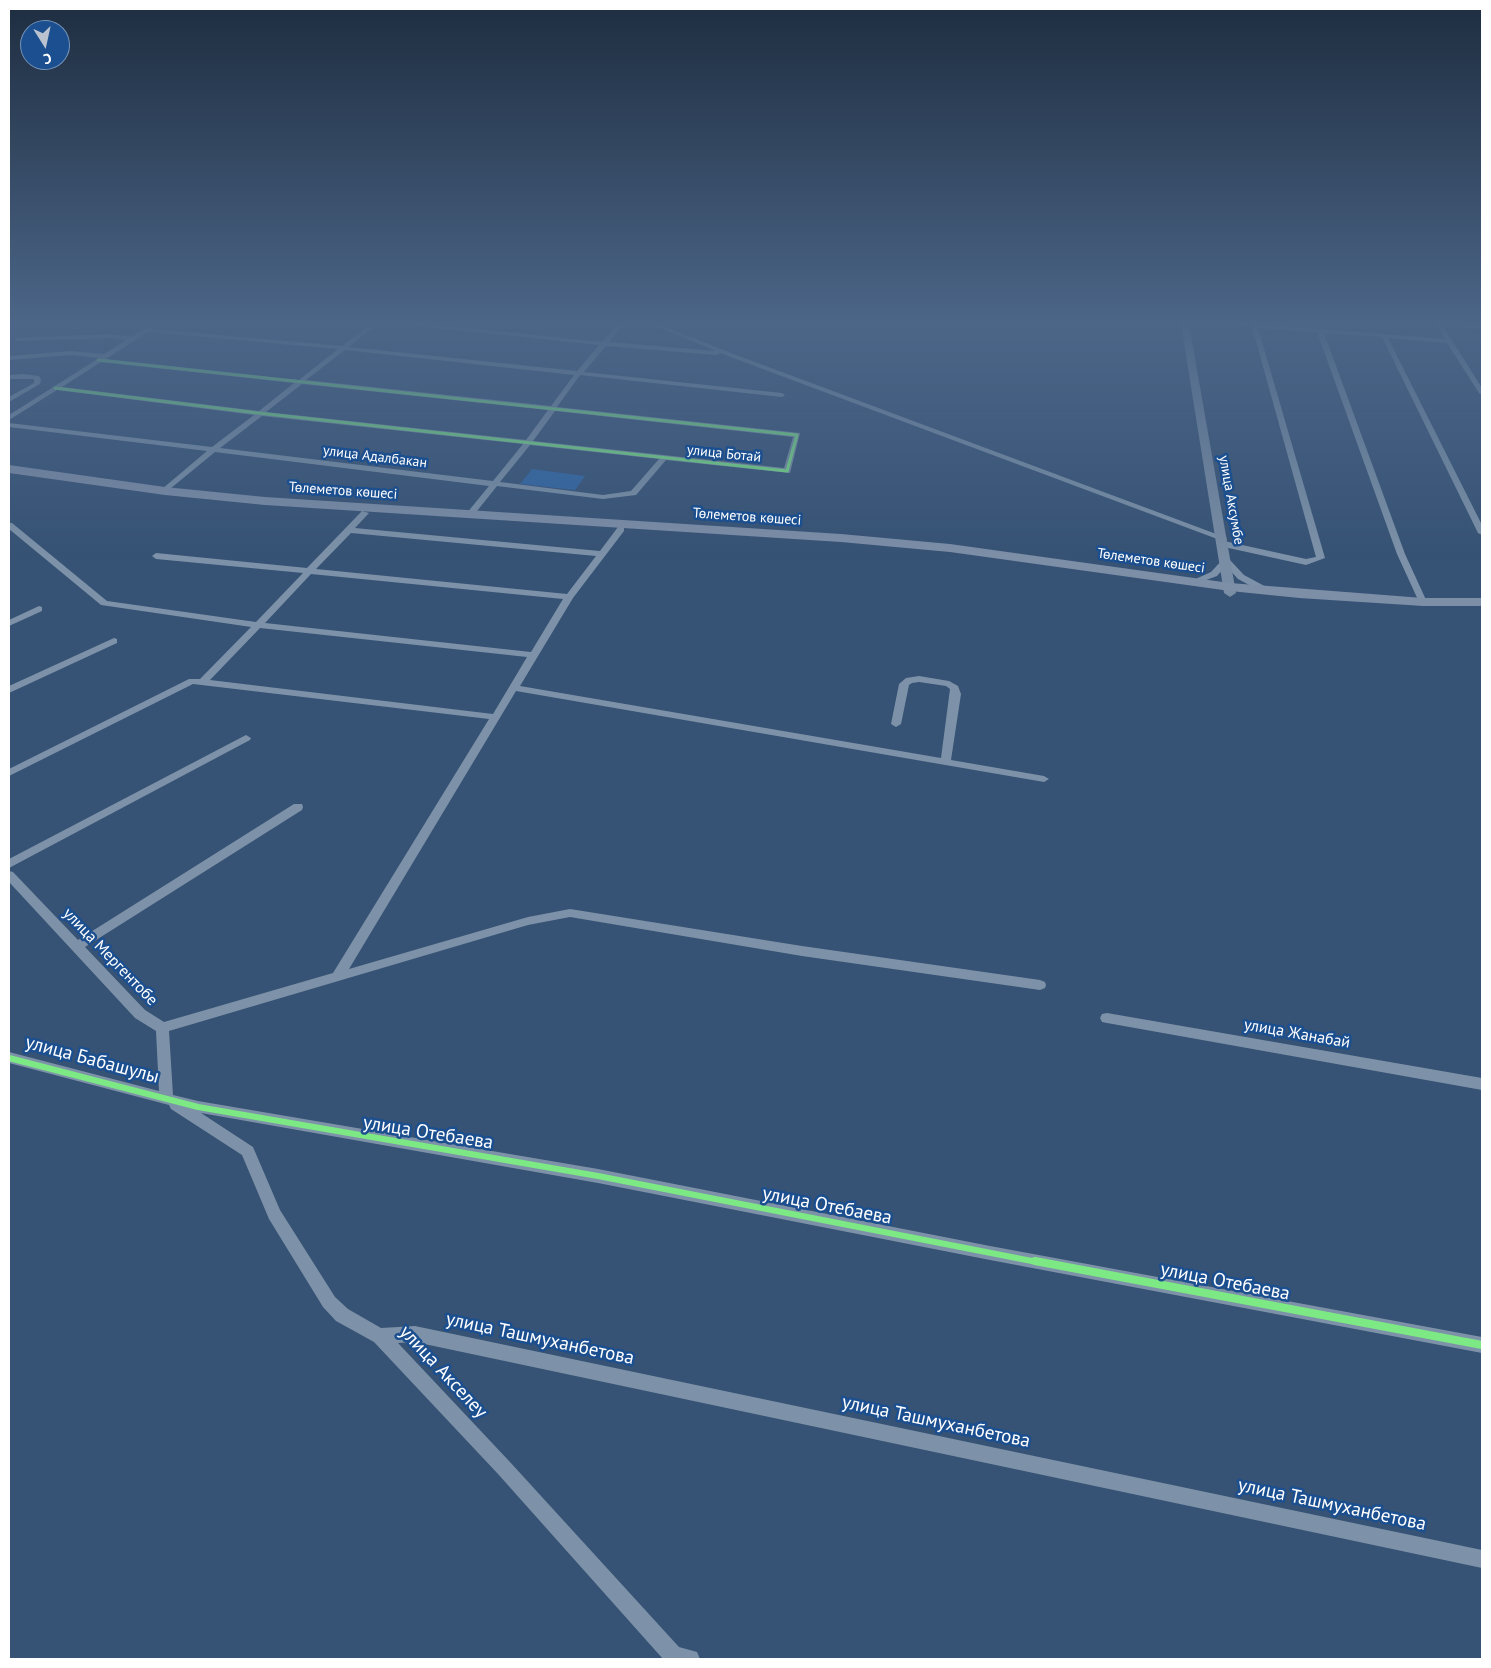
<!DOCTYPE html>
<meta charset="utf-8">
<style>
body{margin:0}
#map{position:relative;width:1491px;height:1668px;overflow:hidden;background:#365274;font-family:"PT Sans",sans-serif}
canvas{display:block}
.frame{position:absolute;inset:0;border:10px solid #fff;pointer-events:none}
.north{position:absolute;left:20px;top:20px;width:50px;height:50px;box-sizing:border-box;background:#1b4f8f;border:1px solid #7695bc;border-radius:50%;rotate:170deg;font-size:14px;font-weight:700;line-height:20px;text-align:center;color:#fff}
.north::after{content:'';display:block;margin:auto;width:18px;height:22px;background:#b9c2ce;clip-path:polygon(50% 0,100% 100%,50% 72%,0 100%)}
</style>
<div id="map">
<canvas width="1491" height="1668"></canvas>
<div class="frame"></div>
<div class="north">С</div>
</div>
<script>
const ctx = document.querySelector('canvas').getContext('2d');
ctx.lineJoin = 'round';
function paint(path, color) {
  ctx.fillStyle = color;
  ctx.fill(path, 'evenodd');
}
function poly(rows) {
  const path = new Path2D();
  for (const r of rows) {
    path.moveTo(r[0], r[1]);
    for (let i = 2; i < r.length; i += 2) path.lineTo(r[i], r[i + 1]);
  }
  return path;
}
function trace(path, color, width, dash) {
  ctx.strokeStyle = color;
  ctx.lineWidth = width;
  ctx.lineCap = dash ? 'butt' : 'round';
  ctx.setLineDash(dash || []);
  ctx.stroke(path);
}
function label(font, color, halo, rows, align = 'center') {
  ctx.font = font + ' "PT Sans",sans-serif';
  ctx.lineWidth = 5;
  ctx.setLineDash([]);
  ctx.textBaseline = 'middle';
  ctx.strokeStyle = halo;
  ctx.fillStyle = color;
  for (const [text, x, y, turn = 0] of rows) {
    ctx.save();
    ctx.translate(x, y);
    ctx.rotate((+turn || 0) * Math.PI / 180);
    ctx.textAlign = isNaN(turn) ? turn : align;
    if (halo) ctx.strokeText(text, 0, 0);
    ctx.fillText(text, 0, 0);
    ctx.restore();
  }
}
paint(poly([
 [532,469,585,476,575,490,520,484]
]), '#2f66a5');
paint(poly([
 [153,324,156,326,153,329,342,346,371,324,377,324,349,347,577,371,599,345,416,326,413,324,430,324,602,342,618,324,624,324,609,342,716,351,651,324,658,324,731,353,1227,538,1226,540,1220,540,720,353,717,355,606,346,584,372,782,393,785,395,782,397,580,375,557,407,800,433,790,473,666,460,636,495,603,499,497,486,473,516,470,516,466,514,489,486,215,452,165,493,161,491,162,489,207,451,9,427,9,423,212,447,254,415,57,390,9,420,9,415,99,358,71,355,9,360,9,356,71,351,104,354,126,340,112,338,17,341,15,340,15,338,112,334,131,337,153,324],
 [148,332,338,349,299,380,106,359,148,332],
 [345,350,574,375,551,406,306,380,345,350],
 [101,362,294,383,259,411,62,387,101,362],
 [302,384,548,410,526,440,266,412,302,384],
 [555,411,793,437,784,468,533,441,555,411],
 [262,416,523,444,493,481,220,448,262,416],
 [530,445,659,459,631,491,603,495,500,482,530,445],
 [1233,324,1256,324,1445,339,1436,324,1482,325,1482,329,1443,326,1482,388,1482,395,1479,393,1447,343,1388,338,1482,525,1482,535,1478,533,1382,337,1324,333,1405,554,1427,602,1426,604,1420,604,1419,602,1397,554,1317,332,1258,328,1325,558,1306,565,1224,547,1220,544,1224,541,1306,559,1316,557,1252,327,1233,324],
 [23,374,39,376,41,380,40,384,9,402,9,397,34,383,34,379,9,379,9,375,23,374],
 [362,511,369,513,355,528,600,551,618,527,624,527,624,531,573,598,520,686,941,758,950,689,946,686,919,682,912,683,909,685,901,724,896,727,891,724,899,684,906,678,919,676,949,681,958,686,961,694,951,760,1044,776,1049,779,1044,782,516,691,349,969,528,917,570,909,802,946,1040,980,1045,982,1046,985,1045,988,1040,990,802,956,570,917,528,925,169,1031,173,1095,198,1101,598,1169,990,1246,1482,1337,1482,1353,990,1260,598,1183,201,1113,253,1147,280,1210,335,1297,348,1309,381,1328,415,1326,1482,1550,1482,1568,415,1342,398,1343,510,1462,679,1647,697,1652,700,1659,663,1659,498,1474,374,1342,336,1321,323,1307,269,1219,242,1155,171,1109,169,1105,9,1063,9,1052,159,1091,156,1031,135,1018,9,882,9,871,13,872,78,940,294,804,302,804,303,807,302,810,85,947,145,1010,164,1022,333,973,489,719,193,684,9,776,9,769,189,679,200,679,251,627,101,605,9,529,9,523,12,523,107,601,256,622,303,573,156,559,152,556,156,553,307,568,362,511],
 [351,533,596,556,567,594,316,569,351,533],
 [311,574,563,599,531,652,265,623,311,574],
 [260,628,527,657,493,714,210,680,260,628],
 [1226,558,1229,559,1244,575,1270,589,1270,593,1264,593,1238,579,1226,566,1217,576,1193,585,1189,582,1211,572,1223,559,1226,558],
 [39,606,42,607,42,611,9,626,9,620,39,606],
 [114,638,117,639,117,643,9,693,9,686,114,638],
 [246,735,251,738,250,740,9,868,9,859,246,735],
 [1107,1013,1482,1078,1482,1090,1107,1023,1102,1022,1100,1018,1102,1014,1107,1013]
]), '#7d92a8');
paint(poly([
 [1181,324,1189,324,1236,593,1230,597,1224,593,1181,324]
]), '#798da4');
paint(poly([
 [9,465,165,487,265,497,841,534,950,544,1230,583,1423,598,1482,598,1482,606,1423,606,1299,598,1230,591,950,552,841,542,265,505,165,495,9,473,9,465]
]), '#7d8ea7');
trace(poly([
 [55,388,258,413,787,471,797,435,98,360]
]), '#7ce984', 3);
trace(poly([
 [9,1058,198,1107,598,1176,1042,1263]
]), '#7ce984', 6);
trace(poly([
 [1035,1261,1482,1345]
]), '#7ce984', 8);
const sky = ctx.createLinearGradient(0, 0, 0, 557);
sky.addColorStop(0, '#1e2d40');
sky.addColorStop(0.58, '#4c6688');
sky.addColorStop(1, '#4c668800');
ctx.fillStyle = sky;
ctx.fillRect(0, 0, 1491, 557);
label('14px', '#fff', '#1b4f8f', [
 ["улица Ботай",724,454,6],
 ["улица Адалбакан",375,457,7],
 ["Төлеметов көшесі",343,491,4],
 ["улица Аксумбе",1231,500,80],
 ["Төлеметов көшесі",747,517,4],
 ["Төлеметов көшесі",1151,561,8]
]);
label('16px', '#fff', '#1b4f8f', [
 ["улица Мергентобе",110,957,46],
 ["улица Жанабай",1297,1034,10]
]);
label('19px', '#fff', '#1b4f8f', [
 ["улица Бабашулы",92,1060,15],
 ["улица Отебаева",428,1133,9],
 ["улица Отебаева",827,1206,11],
 ["улица Отебаева",1225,1282,11],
 ["улица Ташмуханбетова",540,1339,12],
 ["улица Акселеу",443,1372,47],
 ["улица Ташмуханбетова",936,1422,12],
 ["улица Ташмуханбетова",1332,1505,12]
]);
</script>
